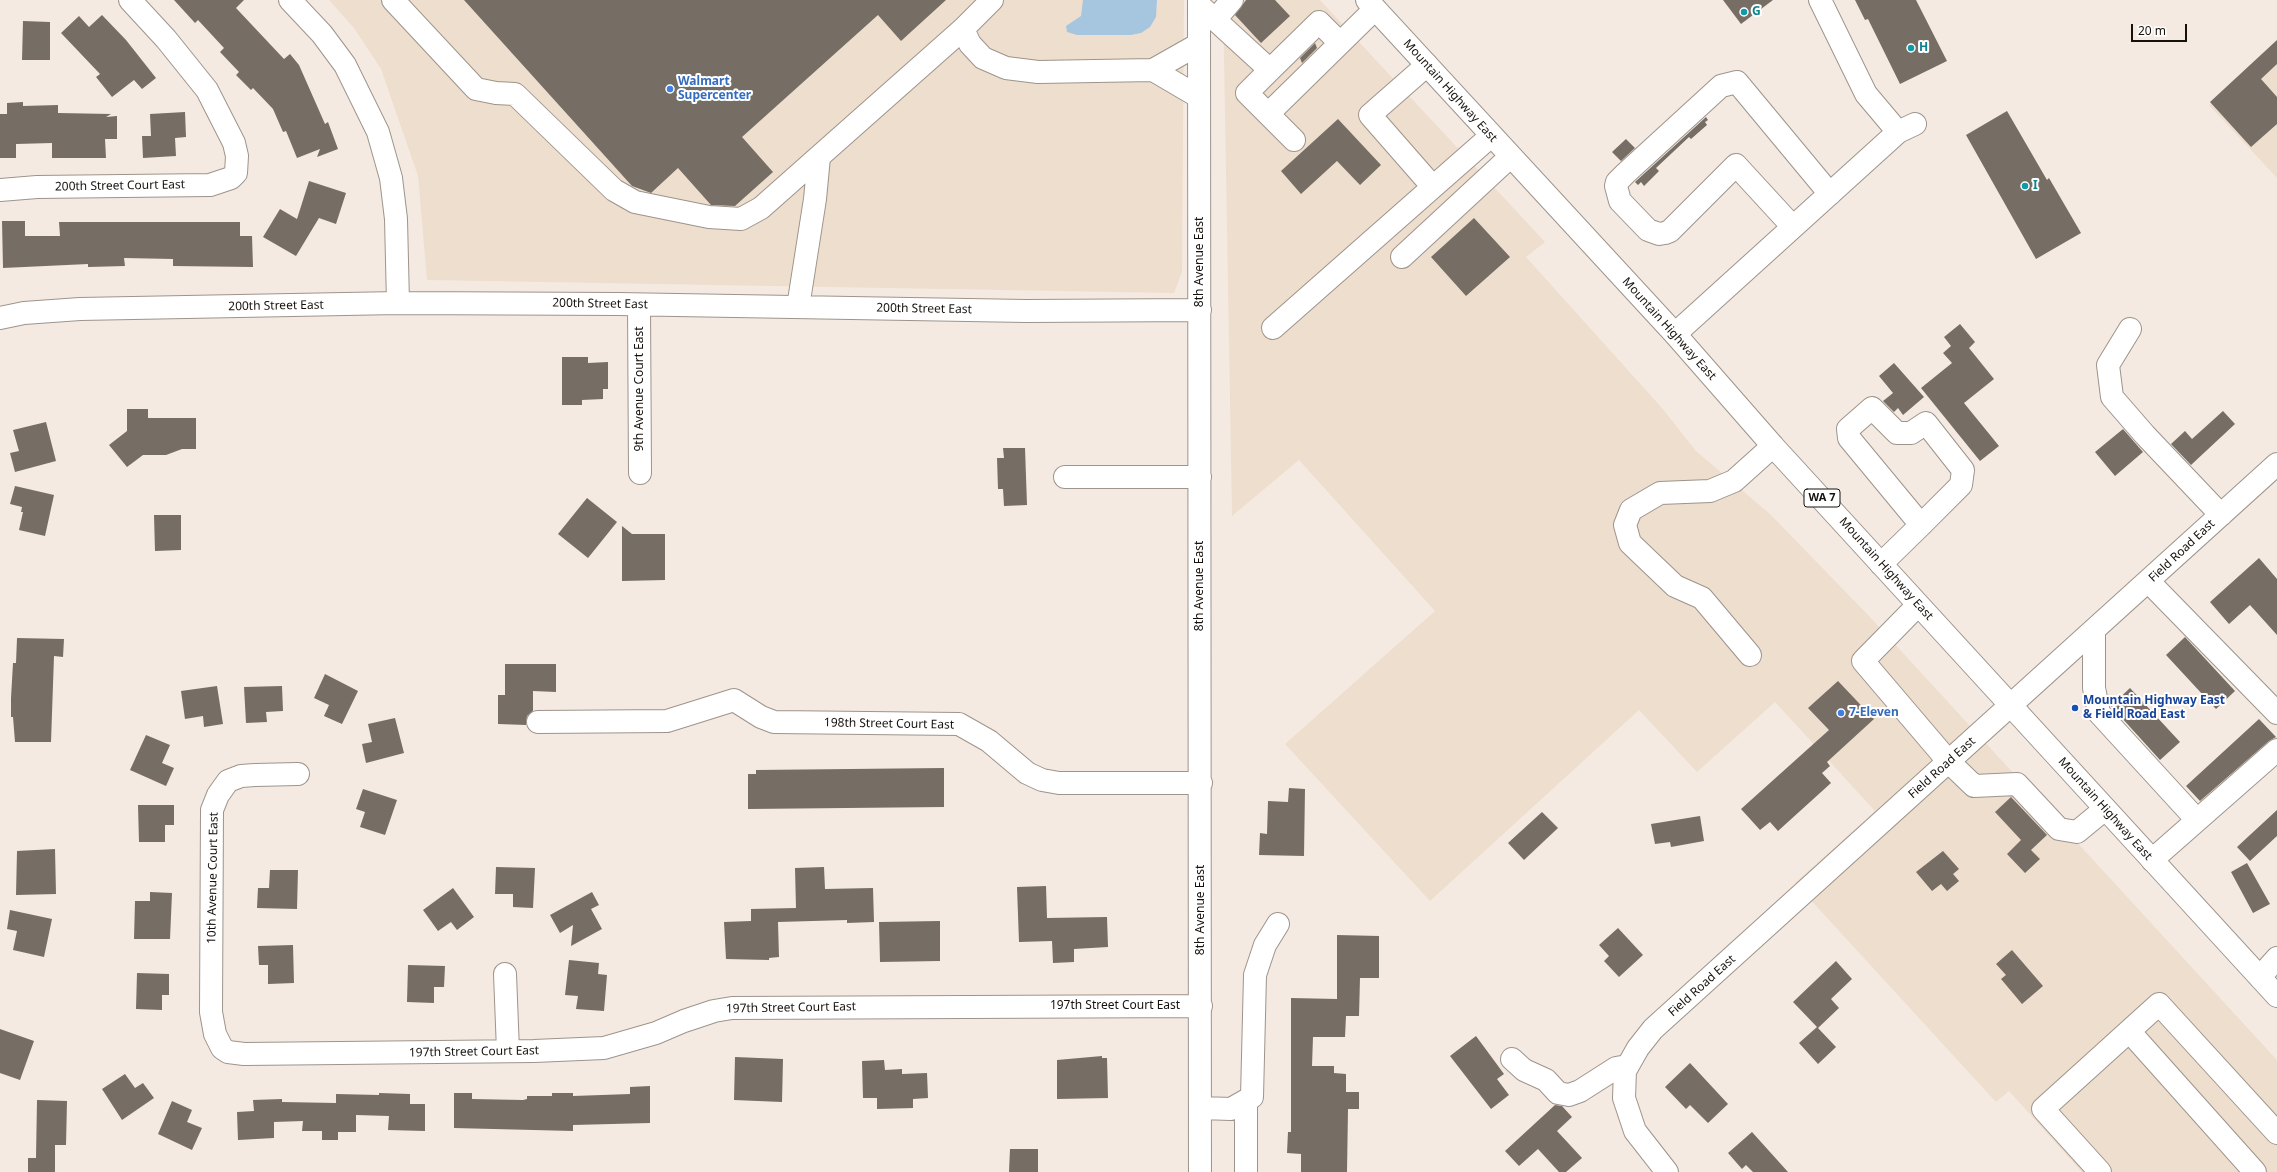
<!DOCTYPE html>
<style>
body{margin:0}
#map{position:relative;width:2277px;height:1172px;overflow:hidden;background:#f5eae1;font-family:"Noto Sans",sans-serif}
canvas{display:block}
.scale{position:absolute;left:2131px;top:24px;width:56px;height:18px;box-sizing:border-box;border:2px solid #15120e;border-top:0;padding-left:5px;font-size:12px;line-height:14px;white-space:nowrap;color:#15120e;-webkit-text-stroke:3px #fff;paint-order:stroke}
</style>
<div id="map">
<canvas width="2277" height="1172"></canvas>
<div class="scale">20 m</div>
</div>
<script>
const ctx = document.querySelector('canvas').getContext('2d');
ctx.lineJoin = 'round';
function paint(path, color) {
  ctx.fillStyle = color;
  ctx.fill(path, 'evenodd');
}
function poly(rows) {
  const path = new Path2D();
  for (const r of rows) {
    path.moveTo(r[0], r[1]);
    for (let i = 2; i < r.length; i += 2) path.lineTo(r[i], r[i + 1]);
  }
  return path;
}
function trace(path, color, width, dash) {
  ctx.strokeStyle = color;
  ctx.lineWidth = width;
  ctx.lineCap = dash ? 'butt' : 'round';
  ctx.setLineDash(dash || []);
  ctx.stroke(path);
}
function label(font, color, halo, rows, align = 'center') {
  ctx.font = font + ' "Noto Sans",sans-serif';
  ctx.lineWidth = 4;
  ctx.setLineDash([]);
  ctx.textBaseline = 'middle';
  ctx.strokeStyle = halo;
  ctx.fillStyle = color;
  for (const [text, x, y, turn = 0] of rows) {
    ctx.save();
    ctx.translate(x, y);
    ctx.rotate((+turn || 0) * Math.PI / 180);
    ctx.textAlign = isNaN(turn) ? turn : align;
    if (halo) ctx.strokeText(text, 0, 0);
    ctx.fillText(text, 0, 0);
    ctx.restore();
  }
}
paint(poly([
 [329,0,1184,0,1182,272,1174,293,427,280,418,176,381,69,354,28],
 [1223,0,1320,0,1545,242,1526,257,1662,408,1696,451,1770,514,1869,616,2277,1060,2277,1172,2082,1172,2009,1091,1996,1102,1795,883,1875,811,1775,702,1697,772,1639,710,1430,901,1285,744,1435,611,1299,460,1232,516],
 [2277,42,2277,178,2209,105]
]), '#eedece');
paint(poly([
 [1083,0,1157,0,1156,17,1150,27,1141,33,1131,35,1077,35,1067,32,1066,26,1081,16]
]), '#a6c6e0');
paint(poly([
 [174,0,244,0,236,8,284,59,290,54,299,65,325,124,328,122,338,149,317,157,320,149,297,158,286,131,283,132,273,109,253,88,251,90,236,75,239,72,220,52,224,48,198,20,195,23],
 [464,0,946,0,901,41,878,15,742,137,773,172,735,206,711,205,678,168,651,193,632,186],
 [1246,0,1275,0,1290,16,1261,43,1235,15],
 [1723,0,1773,0,1741,24],
 [1855,0,1916,0,1947,61,1900,84,1868,19,1865,20],
 [102,15,126,40,156,78,142,89,134,80,112,97,96,77,100,74,61,33,79,16,89,27],
 [23,21,50,22,50,60,22,60],
 [2277,40,2277,64,2261,79,2277,97,2277,124,2251,147,2210,102],
 [1315,43,1317,48,1302,63,1300,58],
 [23,102,23,106,58,105,58,113,111,114,106,117,117,116,117,139,105,139,106,158,52,158,52,143,16,144,16,158,0,158,0,114,7,114,7,103],
 [2007,111,2047,180,2049,178,2081,233,2036,259,1966,135],
 [185,112,186,137,175,138,176,156,143,158,142,136,151,136,150,114],
 [1706,117,1708,120,1705,122,1707,125,1691,139,1689,137,1656,168,1659,171,1644,186,1641,182,1638,185,1635,182],
 [1338,119,1381,165,1360,185,1337,161,1301,194,1281,171],
 [1626,139,1635,148,1621,161,1612,152],
 [309,181,346,193,336,224,319,218,296,256,263,237,280,209,297,219],
 [1474,218,1510,257,1466,296,1431,257],
 [2,221,25,221,25,236,60,236,59,222,240,222,240,236,252,236,253,267,173,266,173,259,124,258,125,266,88,267,88,264,3,268],
 [1960,324,1975,342,1969,348,1994,379,1964,403,1999,446,1980,461,1921,388,1952,363,1943,353,1951,346,1944,337],
 [562,357,588,357,588,363,608,362,608,389,603,389,603,399,582,400,582,405,562,405],
 [1894,363,1924,397,1903,415,1898,408,1894,412,1883,401,1893,393,1879,376],
 [127,409,148,409,148,418,196,418,196,449,182,449,166,455,143,455,127,467,109,445,127,431],
 [2223,411,2235,424,2191,465,2171,444,2185,431,2192,439],
 [46,422,56,461,15,472,10,453,19,451,13,430],
 [2123,429,2143,452,2115,476,2095,452],
 [1003,448,1025,448,1027,505,1004,506,1003,489,998,489,997,458,1004,458],
 [15,486,54,495,45,536,19,530,23,512,21,512,22,507,10,504],
 [587,498,617,522,588,558,558,534],
 [154,515,181,515,181,550,155,551],
 [622,526,632,534,665,534,665,580,622,581],
 [2259,558,2277,579,2277,635,2250,605,2229,624,2210,602],
 [2185,637,2235,691,2216,709,2166,655],
 [17,638,64,639,63,657,54,656,51,742,15,742,13,717,11,717,11,698,13,663,16,663],
 [505,664,556,664,556,692,533,691,533,711,527,716,526,725,498,724,498,695,505,695],
 [325,674,358,691,342,724,324,716,329,705,314,698],
 [1838,681,1874,719,1827,762,1830,766,1822,773,1831,783,1778,831,1770,822,1760,830,1741,809,1829,730,1808,708],
 [217,686,223,724,204,727,203,716,185,719,181,691],
 [282,686,283,711,266,712,267,722,246,723,244,687],
 [2130,688,2180,742,2160,760,2111,706],
 [395,718,404,753,366,763,362,744,372,742,368,724],
 [2259,719,2276,737,2269,741,2200,801,2186,786],
 [146,735,170,745,162,763,174,768,166,786,130,770],
 [944,768,944,807,748,809,748,774,756,774,756,770],
 [1289,788,1305,789,1304,856,1259,855,1260,833,1267,834,1268,801,1288,802],
 [363,789,397,800,385,835,360,827,365,812,356,809],
 [2011,797,2047,835,2031,850,2040,859,2025,873,2007,854,2021,840,1995,812],
 [138,805,174,805,174,825,165,825,165,842,139,842],
 [2277,810,2277,836,2250,861,2237,847],
 [1542,812,1558,828,1524,860,1508,843],
 [1700,816,1704,841,1671,847,1670,842,1655,844,1651,824],
 [55,849,56,894,16,895,17,851],
 [1943,851,1959,869,1953,874,1959,881,1947,891,1941,884,1932,891,1916,872],
 [2247,863,2270,904,2253,913,2231,872],
 [496,867,535,868,533,908,513,907,513,894,495,894],
 [824,867,825,889,873,888,874,922,847,923,847,920,778,922,779,957,769,958,769,960,726,959,724,922,751,921,751,909,796,908,795,868],
 [270,870,298,870,297,909,257,908,258,888,269,888],
 [1046,886,1047,918,1107,917,1108,947,1074,949,1074,962,1053,963,1052,941,1019,942,1017,887],
 [453,888,474,917,457,930,451,922,438,931,423,910],
 [150,892,172,893,170,939,134,939,135,901,150,901],
 [592,892,599,905,591,909,602,929,571,946,573,925,560,933,550,915],
 [10,910,52,919,44,957,13,950,17,931,7,929],
 [940,921,940,961,880,962,879,922],
 [1618,928,1643,955,1619,977,1604,961,1609,956,1599,945],
 [1337,935,1379,936,1379,978,1360,978,1359,1016,1346,1016,1345,1037,1313,1037,1312,1066,1334,1066,1334,1073,1346,1074,1346,1092,1359,1092,1359,1109,1348,1109,1347,1172,1301,1172,1301,1154,1287,1153,1288,1132,1291,1132,1291,998,1337,999],
 [293,945,294,983,268,984,268,965,259,965,258,946],
 [2012,950,2043,986,2022,1004,2001,979,2006,975,1996,964],
 [569,960,599,963,598,974,607,975,604,1011,576,1009,578,996,565,995],
 [1836,961,1852,979,1831,999,1839,1008,1818,1028,1836,1047,1818,1064,1799,1043,1817,1027,1793,1002],
 [408,965,445,966,444,987,434,987,434,1003,407,1002],
 [137,973,169,974,169,995,162,995,162,1010,136,1009],
 [0,1029,34,1041,20,1080,0,1073],
 [1476,1036,1504,1074,1497,1079,1509,1095,1491,1109,1450,1056],
 [1102,1056,1102,1058,1107,1058,1108,1098,1057,1099,1057,1060],
 [735,1057,783,1059,782,1102,734,1100],
 [884,1060,885,1070,902,1069,902,1074,927,1073,928,1098,913,1099,913,1108,877,1109,877,1098,863,1098,862,1061],
 [1690,1063,1728,1104,1708,1123,1690,1105,1686,1109,1665,1087],
 [125,1074,135,1088,143,1083,154,1098,122,1120,102,1089],
 [650,1086,650,1123,573,1125,573,1131,454,1128,454,1093,472,1093,472,1099,523,1100,527,1099,527,1096,552,1096,552,1093,573,1093,573,1096,630,1094,630,1087],
 [379,1093,410,1094,410,1104,425,1104,425,1131,388,1130,389,1116,356,1115,356,1132,338,1132,338,1140,322,1140,322,1131,302,1131,303,1121,274,1122,274,1138,238,1140,237,1112,254,1111,253,1100,282,1099,282,1102,336,1103,336,1094,379,1095],
 [37,1100,67,1101,66,1145,55,1145,55,1172,28,1172,28,1158,36,1158],
 [172,1101,192,1110,187,1122,202,1128,192,1150,158,1134],
 [1555,1105,1562,1106,1572,1117,1557,1131,1582,1158,1566,1172,1559,1172,1538,1149,1519,1166,1505,1151],
 [1752,1132,1788,1172,1753,1172,1746,1165,1742,1169,1728,1153],
 [1010,1149,1038,1149,1038,1172,1009,1172]
]), '#766d65');
const minor = poly([
 [290,0,322,34,345,65,378,132,391,178,396,219,398,303],
 [393,0,476,89,496,93,515,94,614,190,635,202,709,217,741,219,761,208,963,29,992,0],
 [1199,0,1200,1172],
 [1820,0,1866,94,1898,132],
 [1199,5,1270,70],
 [1215,20,1232,0],
 [963,29,970,44,983,58,1006,68,1038,72,1153,70,1199,44],
 [1153,70,1199,97],
 [1268,114,1247,93,1270,70,1319,22,1340,43],
 [1294,140,1268,114,1375,9],
 [1433,187,1491,136],
 [0,190,37,187,210,185,231,178,236,173,237,156,234,143,207,90,166,39,130,0],
 [1793,227,1736,165,1670,231,1665,233,1659,234,1648,230,1620,201,1616,186,1617,182,1626,173,1721,86,1737,82,1830,194],
 [1402,257,1510,157],
 [639,305,640,473],
 [798,307,815,199,819,157],
 [0,318,24,313,80,309,398,303,618,304,1026,311,1200,310],
 [1273,328,1433,187,1370,115,1427,65],
 [2130,329,2108,365,2112,397,2145,435,2221,515],
 [1675,334,1898,132,1915,124],
 [1065,477,1200,477],
 [1881,564,1921,525,1961,485,1963,470,1926,423,1911,433,1897,433,1872,408,1848,429,1849,438,1921,525],
 [2149,582,2277,713],
 [1918,605,1863,661,1949,762,1974,786,2017,784,2059,829,2077,832,2105,809],
 [2094,630,2094,688,2099,713,2197,820],
 [1750,655,1702,598,1675,586,1630,543,1625,525,1631,510,1660,493,1710,491,1734,481,1773,446],
 [538,722,667,721,734,700,761,717,774,722,959,724,989,741,1027,773,1042,780,1059,783,1201,783],
 [298,774,255,775,241,776,228,781,218,795,212,810,211,1012,215,1034,222,1048,228,1052,244,1054,534,1051,604,1048,656,1033,684,1021,714,1011,732,1008,1201,1006],
 [2152,860,2277,750],
 [505,974,508,1051],
 [2260,977,2277,958],
 [2129,1031,2255,1172],
 [1512,1059,1524,1070,1546,1080,1558,1093,1569,1095,1580,1091,1616,1068,1627,1066],
 [1201,1108,1231,1109,1252,1097,1255,975,1265,945,1278,924],
 [1246,1172,1246,1102],
 [1667,1172,1635,1131,1624,1098,1625,1071,1638,1048,1653,1029,2277,464],
 [2100,1172,2043,1109,2159,1004,2277,1133]
]);
const major = poly([
 [1367,0,1675,334,1773,446,2277,996]
]);
trace(minor, '#9d948b', 24);
trace(major, '#9d948b', 24);
trace(minor, '#fff', 22);
trace(major, '#fff', 22);
for (const [x, y, r, color] of [
 [1744,12,4,"#0f9aa8"],
 [1911,48,4,"#0f9aa8"],
 [670,89,4,"#3f7fe0"],
 [2025,186,4,"#0f9aa8"],
 [2075,708,4,"#1a4fb4"],
 [1841,713,4,"#3f7fe0"]
]) {
  const dot = new Path2D();
  dot.arc(x, y, r, 0, 2 * Math.PI);
  ctx.fillStyle = color;
  ctx.fill(dot);
  trace(dot, '#fff', 1.5);
}
for (const [x, y, w] of [
 [1822,498,36]
]) {
  const box = new Path2D();
  box.roundRect(x - w / 2, y - 9, w, 18, 3);
  ctx.fillStyle = '#fff';
  ctx.fill(box);
  trace(box, '#15120e', 1);
}
label('bold 11px', '#15120e', null, [
 ["WA 7",1822,498]
]);
label('bold 12px', '#0d838f', '#fff', [
 ["G",1752,12],
 ["H",1919,48],
 ["I",2033,186]
], 'left');
label('bold 12px', '#366cbe', '#fff', [
 ["Walmart",678,82],
 ["Supercenter",678,96],
 ["7-Eleven",1849,713]
], 'left');
label('12px', '#15120e', '#fff', [
 ["Mountain Highway East",1450,91,48],
 ["200th Street Court East",120,186,-1],
 ["8th Avenue East",1200,262,-90],
 ["200th Street East",600,304,1],
 ["200th Street East",276,306,-1],
 ["200th Street East",924,309,1],
 ["Mountain Highway East",1669,329,48],
 ["9th Avenue Court East",640,389,-90],
 ["Field Road East",2182,551,-43],
 ["Mountain Highway East",1886,569,48],
 ["8th Avenue East",1200,586,-90],
 ["198th Street Court East",889,724,1],
 ["Field Road East",1942,768,-42],
 ["Mountain Highway East",2105,809,48],
 ["10th Avenue Court East",213,878,-89],
 ["8th Avenue East",1201,910,-90],
 ["Field Road East",1702,986,-42],
 ["197th Street Court East",1115,1006],
 ["197th Street Court East",791,1008,-1],
 ["197th Street Court East",474,1052,-1]
]);
label('bold 12px', '#164399', '#fff', [
 ["Mountain Highway East",2083,701],
 ["& Field Road East",2083,715]
], 'left');
</script>
